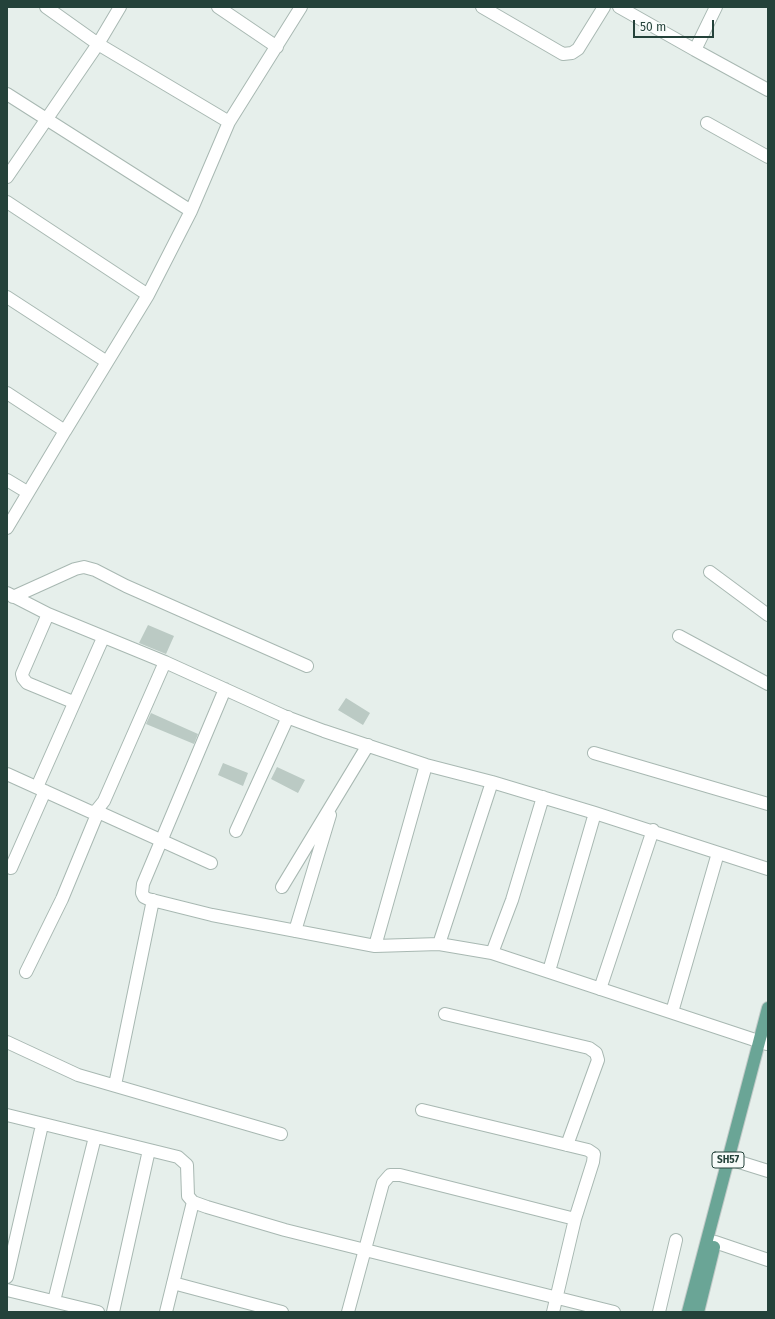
<!DOCTYPE html>
<style>
body{margin:0}
#map{position:relative;width:775px;height:1319px;overflow:hidden;background:#e6efeb;font-family:"Fira Sans",sans-serif}
canvas{display:block}
.frame{position:absolute;inset:0;border:8px solid #24423a;pointer-events:none}
.scale{position:absolute;left:633px;top:20px;width:81px;height:18px;box-sizing:border-box;border:2px solid #24423a;border-top:0;padding-left:5px;font-size:12px;line-height:14px;white-space:nowrap;color:#24423a;-webkit-text-stroke:3px #f7fbf9;paint-order:stroke}
</style>
<div id="map">
<canvas width="775" height="1319"></canvas>
<div class="frame"></div>
<div class="scale">50 m</div>
</div>
<script>
const ctx = document.querySelector('canvas').getContext('2d');
ctx.lineJoin = 'round';
function paint(path, color) {
  ctx.fillStyle = color;
  ctx.fill(path, 'evenodd');
}
function poly(rows) {
  const path = new Path2D();
  for (const r of rows) {
    path.moveTo(r[0], r[1]);
    for (let i = 2; i < r.length; i += 2) path.lineTo(r[i], r[i + 1]);
  }
  return path;
}
function trace(path, color, width, dash) {
  ctx.strokeStyle = color;
  ctx.lineWidth = width;
  ctx.lineCap = dash ? 'butt' : 'round';
  ctx.setLineDash(dash || []);
  ctx.stroke(path);
}
function label(font, color, halo, rows, align = 'center') {
  ctx.font = font + ' "Fira Sans",sans-serif';
  ctx.lineWidth = 3;
  ctx.setLineDash([]);
  ctx.textBaseline = 'middle';
  ctx.strokeStyle = halo;
  ctx.fillStyle = color;
  for (const [text, x, y, turn = 0] of rows) {
    ctx.save();
    ctx.translate(x, y);
    ctx.rotate((+turn || 0) * Math.PI / 180);
    ctx.textAlign = isNaN(turn) ? turn : align;
    if (halo) ctx.strokeText(text, 0, 0);
    ctx.fillText(text, 0, 0);
    ctx.restore();
  }
}
paint(poly([
 [148,625,174,636,166,654,139,643],
 [346,698,370,713,363,725,338,710],
 [151,713,198,734,194,744,146,724],
 [223,763,248,773,243,786,218,775],
 [277,767,305,780,298,793,271,779]
]), '#bbcac4');
const minor = poly([
 [46,7,98,44,229,122],
 [218,7,277,47],
 [482,7,563,54,572,53,578,49,604,7],
 [619,7,695,50,716,7],
 [695,50,768,90],
 [7,94,191,211],
 [707,123,768,157],
 [7,177,98,44,120,7],
 [7,202,148,295],
 [7,297,107,362],
 [7,393,65,431,148,295,191,211,229,122,301,7],
 [7,480,27,492],
 [7,528,65,431],
 [710,572,768,615],
 [7,593,48,614,165,662,284,716,324,731,426,765,492,782,595,813,768,869],
 [13,597,75,569,84,567,95,570,126,586,307,666],
 [48,614,22,674,23,678,27,683,73,702],
 [679,636,768,684],
 [225,689,143,884,142,893,144,897,148,899,212,915,375,946,439,944,492,953,767,1044],
 [594,753,768,804],
 [7,774,91,812,96,811,104,801,165,662],
 [37,787,103,638],
 [96,811,211,863],
 [236,831,288,717],
 [11,868,45,791],
 [282,887,368,745],
 [295,931,330,815],
 [439,944,492,782],
 [375,946,426,765],
 [492,953,512,900,543,797],
 [549,971,595,813],
 [26,972,62,899,98,812],
 [600,989,653,830],
 [672,1012,718,853],
 [445,1014,589,1048,596,1053,598,1060,567,1145],
 [7,1042,78,1075,281,1134],
 [115,1085,153,900],
 [422,1110,588,1150,594,1154,593,1162,575,1219,553,1312],
 [7,1115,178,1157,187,1165,188,1196,193,1202,207,1207,285,1230,614,1312],
 [736,1161,768,1171],
 [715,1242,768,1260],
 [7,1277,42,1125],
 [173,1283,282,1312],
 [7,1290,98,1312],
 [54,1301,95,1137],
 [113,1312,149,1150],
 [166,1312,193,1202],
 [348,1312,383,1183,390,1175,400,1175,575,1219],
 [659,1312,676,1240]
]);
const major = poly([
 [688,1312,768,1008],
 [698,1312,714,1247]
]);
trace(minor, '#a8b8b2', 14);
trace(major, '#c2cac8', 14);
trace(minor, '#fff', 12);
trace(major, '#6aa596', 12);
for (const [x, y, w] of [
 [728,1160,32]
]) {
  const box = new Path2D();
  box.roundRect(x - w / 2, y - 8, w, 16, 3);
  ctx.fillStyle = '#f7fbf9';
  ctx.fill(box);
  trace(box, '#24423a', 1);
}
label('bold 10px', '#24423a', null, [
 ["SH57",728,1160]
]);
</script>
